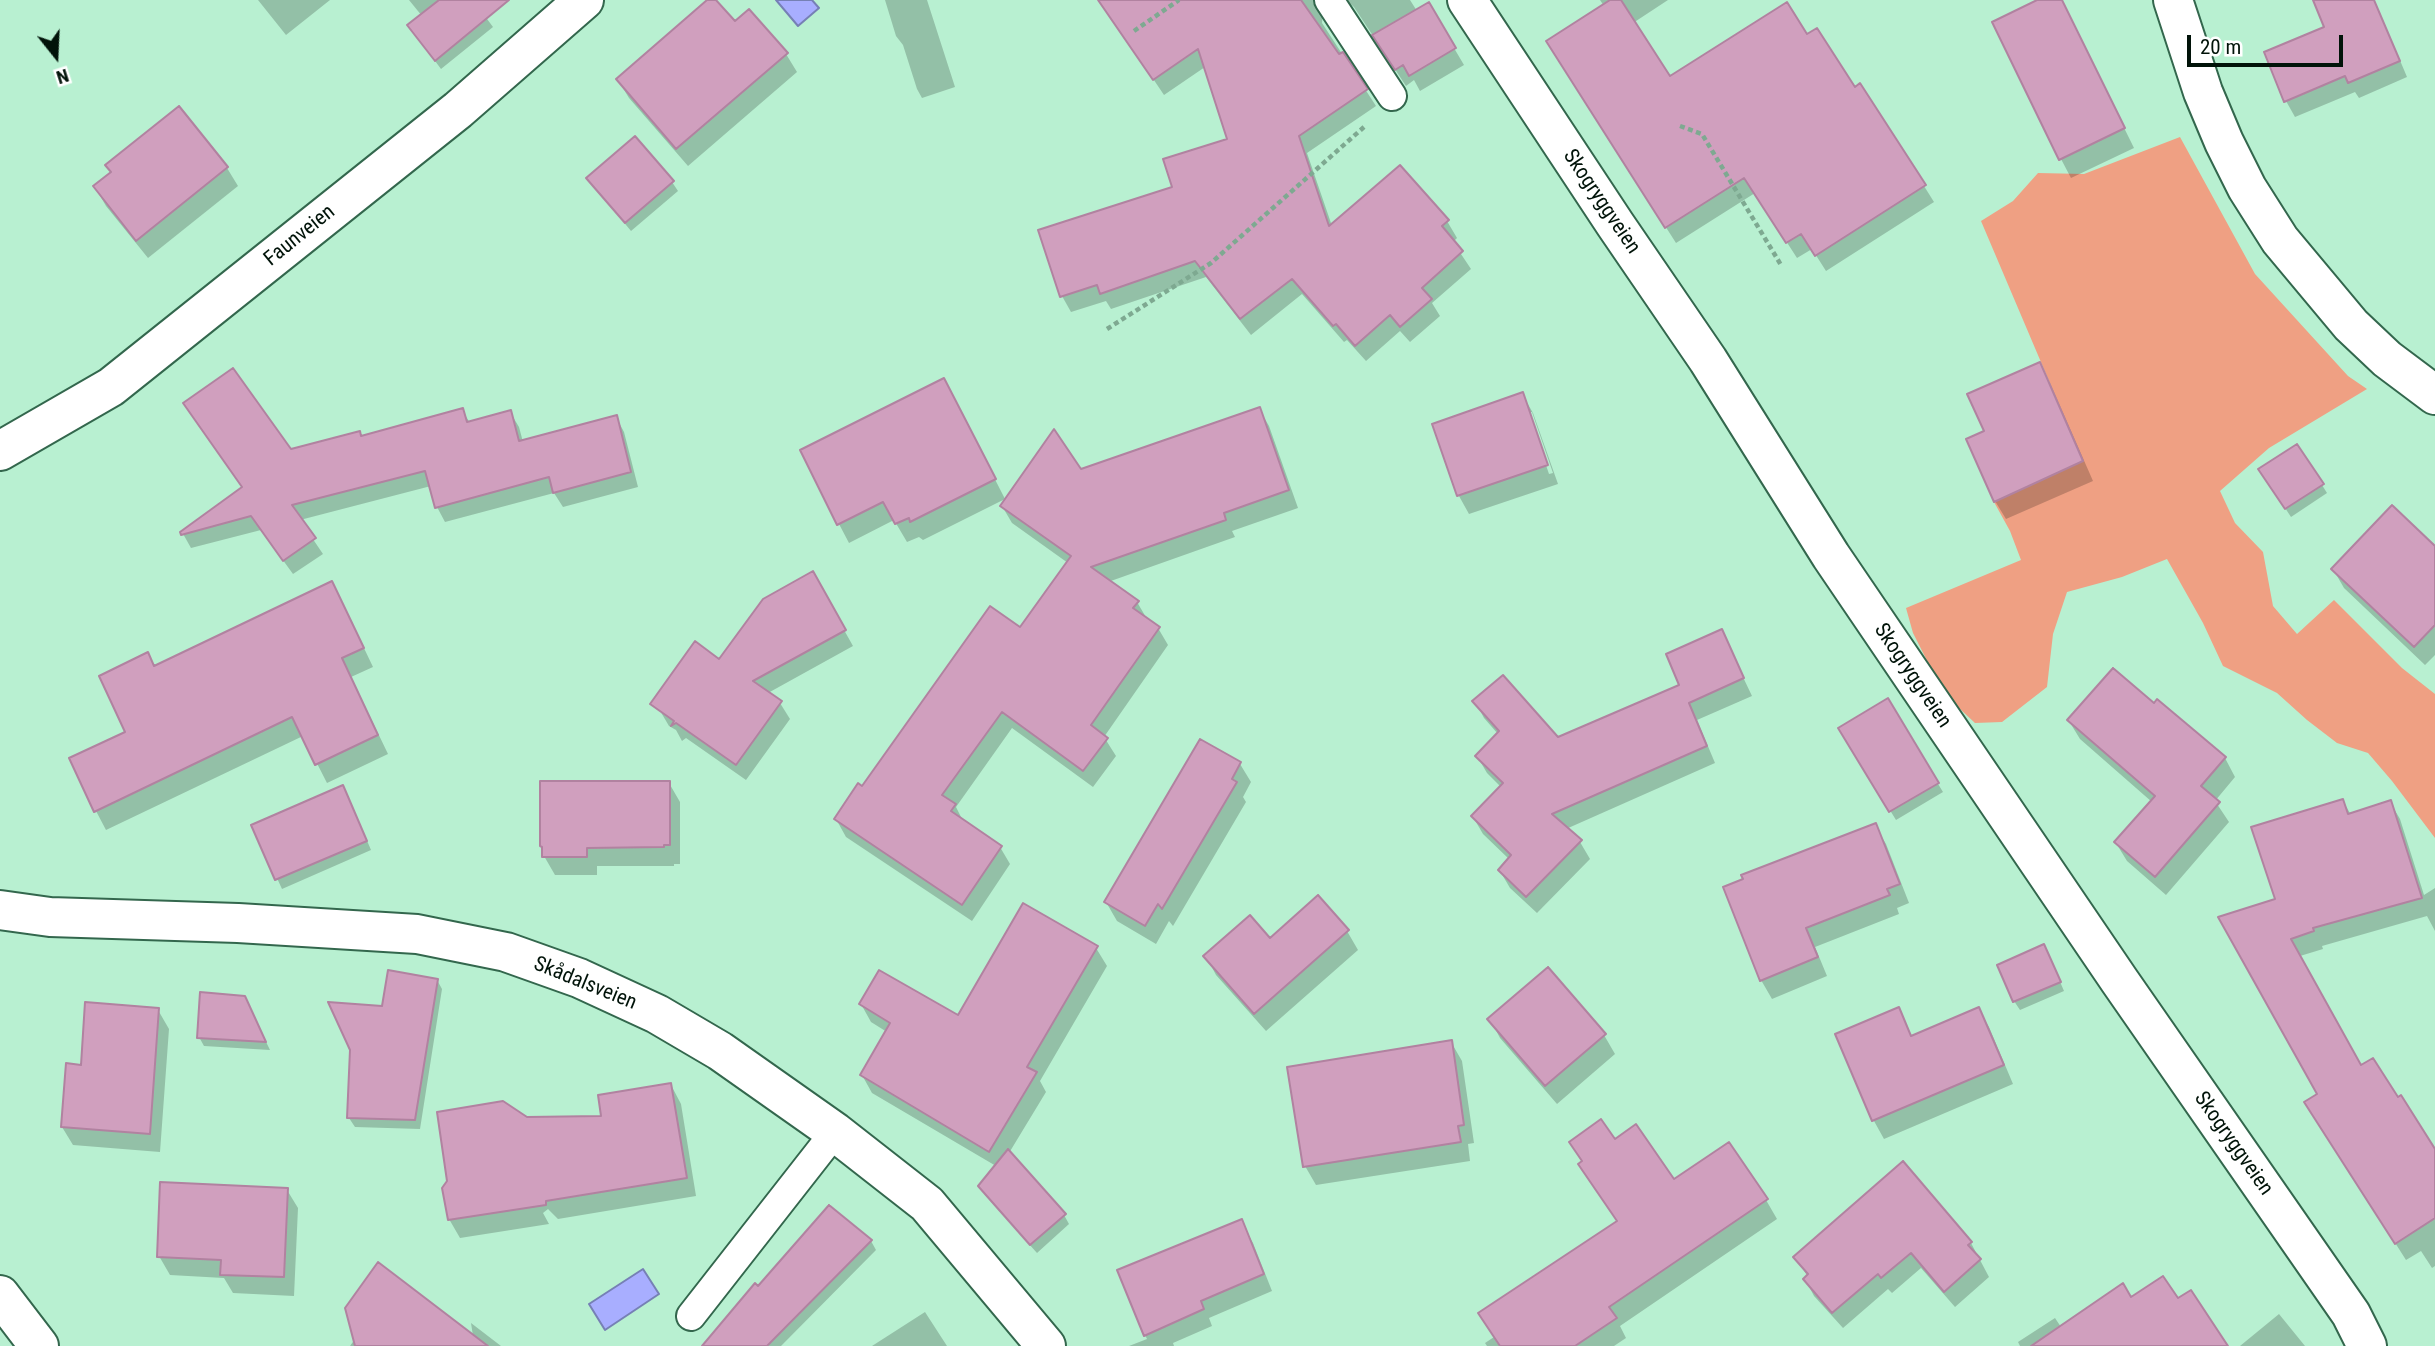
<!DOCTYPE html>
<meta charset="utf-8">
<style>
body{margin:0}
#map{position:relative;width:2435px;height:1346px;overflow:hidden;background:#b8f0d1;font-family:"Roboto Condensed",sans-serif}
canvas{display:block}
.north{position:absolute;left:21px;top:21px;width:70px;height:70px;-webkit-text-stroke:5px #fff;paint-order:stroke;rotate:162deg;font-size:19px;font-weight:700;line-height:28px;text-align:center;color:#011309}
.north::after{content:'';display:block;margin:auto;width:24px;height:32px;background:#011309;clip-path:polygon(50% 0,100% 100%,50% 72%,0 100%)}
.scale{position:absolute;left:2187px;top:35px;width:156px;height:32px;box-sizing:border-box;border:4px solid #011309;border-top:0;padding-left:9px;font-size:21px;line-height:24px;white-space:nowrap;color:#011309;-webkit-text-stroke:5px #fff;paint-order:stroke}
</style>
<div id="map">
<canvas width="2435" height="1346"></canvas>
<div class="north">N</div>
<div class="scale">20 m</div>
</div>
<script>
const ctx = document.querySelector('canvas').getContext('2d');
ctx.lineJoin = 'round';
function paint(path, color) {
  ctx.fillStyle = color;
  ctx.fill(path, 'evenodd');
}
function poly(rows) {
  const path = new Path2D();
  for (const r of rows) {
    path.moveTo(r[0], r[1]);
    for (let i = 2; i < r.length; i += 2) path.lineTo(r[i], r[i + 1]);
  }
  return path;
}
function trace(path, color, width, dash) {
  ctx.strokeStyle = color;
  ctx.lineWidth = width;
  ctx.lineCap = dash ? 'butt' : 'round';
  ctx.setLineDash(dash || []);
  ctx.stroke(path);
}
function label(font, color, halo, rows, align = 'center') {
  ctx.font = font + ' "Roboto Condensed",sans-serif';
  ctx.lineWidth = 5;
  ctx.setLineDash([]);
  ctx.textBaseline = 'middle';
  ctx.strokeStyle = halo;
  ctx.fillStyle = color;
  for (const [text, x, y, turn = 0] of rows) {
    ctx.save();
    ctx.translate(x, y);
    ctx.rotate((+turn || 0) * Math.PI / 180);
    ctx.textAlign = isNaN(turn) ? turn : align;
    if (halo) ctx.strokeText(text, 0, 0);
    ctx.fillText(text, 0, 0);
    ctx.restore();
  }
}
paint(poly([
 [2180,137,2255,274,2348,376,2367,389,2269,448,2220,491,2235,523,2263,552,2273,606,2297,634,2334,600,2402,668,2435,694,2435,838,2392,781,2368,753,2337,743,2307,720,2277,693,2223,666,2203,623,2167,559,2122,577,2067,592,2053,634,2047,687,2002,722,1975,723,1944,694,1913,633,1906,608,2021,560,2010,531,1994,502,2083,461,1981,221,2013,201,2038,173,2084,174]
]), '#efa083');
const water = poly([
 [776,0,812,0,819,8,798,26,776,0],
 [643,1269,659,1294,605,1330,589,1304,643,1269]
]);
paint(water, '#a8aeff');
trace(water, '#7680b5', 2);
paint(poly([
 [258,0,330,0,286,35],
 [409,0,473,0,493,27,441,69,409,26,422,16],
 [709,0,714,0,735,24,786,54,797,72,688,166,629,98,618,80],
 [885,0,927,0,955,87,922,98,917,89,903,45,896,36],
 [1100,0,1337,0,1323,10,1322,23,1376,106,1307,153,1332,226,1400,167,1447,221,1457,238,1453,242,1471,269,1432,303,1440,316,1410,342,1400,331,1366,361,1347,340,1344,342,1302,294,1251,335,1206,277,1111,309,1106,301,1071,312,1062,296,1174,188,1229,140,1205,67,1164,95],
 [1340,0,1410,0,1417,11,1428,4,1464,65,1420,91,1414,80,1406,86,1354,7,1347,1],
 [1600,0,1668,0,1633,23,1670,79,1807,36,1854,89,1924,186,1934,202,1826,271,1812,249,1797,258,1755,193,1676,243,1558,58,1604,6],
 [2041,0,2061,0,2134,148,2071,178,2061,159],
 [2315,0,2353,0,2373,3,2383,20,2407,77,2359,98,2355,92,2295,117,2286,101,2266,53,2326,28],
 [227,168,238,186,148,258,106,206,95,187],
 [588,179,672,182,678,191,631,231],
 [2039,364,2050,383,2093,481,2006,519,1995,501,1986,432],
 [1522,394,1533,413,1558,484,1469,514,1459,496,1434,425],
 [1528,412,1532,412,1553,473,1549,474],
 [954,399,1005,499,923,540,919,537,907,542,894,520,849,543,839,524],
 [185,404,290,451,362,438,462,410,470,423,510,412,519,427,523,442,616,417,624,432,638,487,563,507,554,493,445,522,437,507,431,486,300,520,323,554,293,574,261,530,191,548,182,532,243,488],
 [1259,409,1269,426,1298,508,1232,531,1235,537,1108,582,1137,602,1147,619,1158,628,1168,645,1104,737,1116,756,1093,787,1012,728,956,807,964,823,1000,847,1010,864,972,921,846,837,836,819,863,788,1020,630,1068,563,1012,523,1002,506,1081,471],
 [2266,479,2322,485,2327,493,2291,517],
 [2435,549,2435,655,2425,665,2344,588,2333,569],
 [812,573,853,646,768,693,780,703,790,719,746,780,686,738,682,741,676,730,669,726,659,709,720,661],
 [342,602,373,667,351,677,388,754,327,783,303,736,106,830,96,811,127,733],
 [1721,631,1752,696,1697,720,1715,763,1566,829,1580,842,1590,859,1537,913,1510,888,1500,871,1510,860,1483,834,1473,817,1501,787,1487,773,1477,756,1498,734,1484,718,1475,701,1558,739,1681,686],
 [1887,701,1943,792,1896,820,1840,729],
 [2154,705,2225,758,2235,777,2215,801,2229,822,2166,895,2127,861,2116,843,2152,802,2080,739,2069,721],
 [1201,741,1240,764,1251,782,1243,797,1246,802,1173,926,1169,921,1156,944,1117,921,1106,902],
 [669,783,680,802,680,864,674,864,674,866,597,866,597,875,555,875,544,856,541,846],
 [348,796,371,850,282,889,253,826],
 [2343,801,2351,815,2390,802,2400,819,2424,895,2435,888,2435,931,2427,916,2322,946,2323,949,2300,956,2361,1068,2435,1153,2435,1266,2432,1268,2421,1251,2406,1260,2317,1120,2319,1095,2277,901],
 [1875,826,1886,844,1909,903,1897,908,1899,914,1815,947,1827,976,1772,999,1761,980],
 [1347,931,1358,950,1266,1031,1216,975,1206,956,1270,940],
 [1096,948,1107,966,1040,1081,1046,1092,1009,1153,1064,1215,1069,1224,1037,1253,985,1195,980,1186,996,1166,872,1093,862,1075,887,1032,871,1022,861,1004,959,1018],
 [2049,956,2064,991,2020,1010,2014,1001],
 [437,980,442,989,420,1129,355,1127,349,1118],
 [249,1007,270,1050,204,1046,199,1037],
 [1898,1009,1912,1037,1978,1009,1989,1027,2013,1084,1884,1139,1874,1121,1843,1048],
 [158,1010,169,1029,160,1152,73,1145,62,1127,83,1067],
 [1490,1019,1604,1035,1615,1054,1557,1104,1500,1038],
 [1451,1042,1462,1061,1474,1143,1468,1144,1470,1161,1316,1185,1305,1166],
 [671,1085,681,1104,696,1196,558,1219,548,1209,543,1213,549,1224,460,1238,449,1219,603,1117],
 [1571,1142,1614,1142,1673,1182,1766,1200,1777,1219,1620,1326,1626,1338,1614,1346,1487,1346,1485,1343,1494,1337,1480,1314,1618,1222,1591,1183,1580,1165,1583,1163],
 [287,1190,298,1208,294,1296,233,1293,224,1278,170,1275,159,1256],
 [1243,1226,1253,1243,1272,1291,1209,1318,1212,1326,1173,1343,1174,1346,1129,1346,1147,1339,1145,1335],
 [871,1241,876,1250,781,1346,706,1346,758,1288],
 [1971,1243,1989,1277,1955,1307,1921,1268,1892,1293,1888,1289,1843,1328,1814,1296,1805,1279,1808,1277,1795,1257],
 [2131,1299,2178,1300,2224,1346,2020,1346,2018,1342,2055,1318,2061,1327],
 [925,1312,947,1346,872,1346],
 [2279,1314,2305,1346,2240,1346],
 [471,1323,501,1346,350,1346,355,1339,473,1336]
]), '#0003');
const building = poly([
 [439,0,509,0,435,61,407,25,439,0],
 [707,0,716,0,735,21,749,9,788,53,676,149,616,79,707,0],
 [1098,0,1301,0,1339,54,1343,52,1368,89,1299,136,1329,226,1400,165,1449,220,1442,226,1463,251,1422,288,1432,299,1400,327,1390,315,1355,346,1336,324,1333,326,1292,279,1240,319,1195,261,1100,294,1097,285,1060,297,1038,230,1172,187,1163,159,1227,139,1198,49,1153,80,1098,0],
 [1610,0,1621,0,1670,76,1787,2,1807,34,1817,28,1855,87,1860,83,1926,185,1815,256,1801,234,1786,243,1744,178,1665,228,1546,41,1610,0],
 [2037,0,2062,0,2125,128,2059,160,1992,22,2037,0],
 [2313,0,2374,0,2400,61,2348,83,2345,76,2284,102,2264,52,2324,27,2313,0],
 [1429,2,1456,48,1409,76,1403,65,1395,70,1372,35,1429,2],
 [179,106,228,167,136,241,93,186,111,172,105,165,179,106],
 [635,136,674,181,625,223,586,178,635,136],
 [2040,362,2083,461,1994,502,1966,439,1984,431,1967,394,2040,362],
 [233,368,291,449,360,431,361,436,463,408,467,422,511,410,519,441,617,415,631,472,553,493,549,477,435,508,425,471,292,505,316,538,283,561,251,516,181,535,180,532,242,487,183,403,233,368],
 [944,378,996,479,910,522,909,518,895,524,883,502,837,525,800,450,944,378],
 [1523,392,1548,465,1457,496,1432,424,1523,392],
 [1260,407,1289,490,1224,513,1226,520,1091,567,1139,601,1133,608,1160,627,1091,725,1108,738,1083,771,1002,712,942,795,956,804,951,811,1002,846,962,905,834,819,858,783,862,786,990,606,1020,627,1071,556,1000,506,1054,429,1081,469,1260,407],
 [2297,444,2324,484,2285,509,2258,469,2297,444],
 [2392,505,2435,546,2435,625,2414,647,2331,569,2392,505],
 [813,571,846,630,753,681,782,701,736,765,676,723,671,726,674,721,650,704,695,641,719,659,763,599,813,571],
 [332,581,364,648,342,658,378,735,315,765,292,717,94,812,69,758,125,732,99,676,148,652,154,666,332,581],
 [1722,629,1744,678,1689,703,1707,746,1552,814,1582,840,1526,897,1498,870,1511,855,1471,816,1503,783,1475,756,1499,731,1472,701,1503,675,1558,737,1679,685,1666,654,1722,629],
 [2113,668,2154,703,2157,699,2226,757,2201,786,2220,802,2155,877,2114,842,2155,796,2067,720,2113,668],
 [1888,698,1939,783,1889,812,1838,728,1888,698],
 [1200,739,1241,762,1232,779,1237,782,1162,909,1158,904,1145,926,1104,902,1200,739],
 [540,781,670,781,670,845,664,845,664,847,587,848,587,857,542,857,542,847,540,846,540,781],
 [343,785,367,841,275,880,251,825,343,785],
 [2343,799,2348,814,2391,800,2422,898,2313,928,2314,931,2291,939,2361,1065,2373,1058,2398,1097,2401,1095,2435,1149,2435,1218,2395,1244,2304,1102,2317,1094,2218,917,2275,899,2251,827,2343,799],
 [1876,823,1900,884,1887,889,1890,895,1806,928,1818,957,1760,981,1723,887,1743,879,1741,875,1876,823],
 [1318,895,1349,930,1254,1014,1203,956,1250,915,1270,938,1318,895],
 [1023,903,1098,946,1027,1067,1037,1072,989,1152,860,1075,890,1023,859,1004,879,970,958,1015,1023,903],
 [2044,944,2061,982,2013,1002,1997,965,2044,944],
 [1548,967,1606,1034,1545,1086,1487,1019,1548,967],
 [388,970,438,979,415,1120,347,1118,350,1050,328,1002,382,1006,388,970],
 [200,992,245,996,266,1042,197,1038,200,992],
 [85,1002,159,1008,150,1134,61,1127,66,1063,81,1065,85,1002],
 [1899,1007,1911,1036,1979,1007,2004,1065,1872,1121,1835,1034,1899,1007],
 [1452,1040,1464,1125,1458,1126,1461,1142,1303,1167,1287,1067,1452,1040],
 [671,1083,687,1178,546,1201,546,1205,448,1220,442,1188,447,1181,437,1112,503,1101,527,1117,601,1116,598,1095,671,1083],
 [1601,1119,1615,1139,1636,1124,1674,1179,1729,1142,1768,1199,1609,1307,1617,1318,1575,1346,1500,1346,1478,1313,1617,1221,1578,1164,1582,1161,1569,1142,1601,1119],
 [1008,1149,1066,1214,1030,1245,978,1186,1008,1149],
 [1903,1161,1972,1242,1968,1245,1981,1259,1944,1292,1911,1253,1881,1278,1878,1274,1832,1313,1803,1279,1808,1274,1793,1257,1903,1161],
 [160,1182,288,1188,284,1277,220,1275,221,1260,157,1257,160,1182],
 [829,1205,872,1240,767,1346,702,1346,755,1283,758,1286,829,1205],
 [1242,1219,1264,1274,1201,1301,1204,1309,1144,1336,1117,1270,1242,1219],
 [378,1262,399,1278,488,1346,355,1346,345,1308,378,1262],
 [2163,1276,2178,1298,2191,1290,2228,1346,2031,1346,2123,1283,2131,1297,2163,1276]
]);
paint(building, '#d09fbe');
trace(building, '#b182a0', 2);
const service = poly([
 [1329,0,1392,96],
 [691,1316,835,1132]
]);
const minor = poly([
 [1467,0,1615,224,1708,360,1831,556,2119,980,2351,1314,2367,1346],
 [0,451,111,387,458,110,584,0],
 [0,910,50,917,238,923,417,934,506,952,579,978,657,1014,720,1051,835,1132,927,1204,1046,1346]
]);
const tertiary = poly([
 [0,1295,39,1346]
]);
const secondary = poly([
 [2173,0,2203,92,2224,142,2247,188,2280,240,2351,325,2387,359,2435,395]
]);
trace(service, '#33674d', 32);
trace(minor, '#33674d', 42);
trace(tertiary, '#33674d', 42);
trace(secondary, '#33674d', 42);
trace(poly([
 [1134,31,1179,0],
 [1680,126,1702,134,1781,265],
 [1107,329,1211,263,1364,127]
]), '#7ea991', 4.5, [5, 3.5]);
trace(service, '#fff', 28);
trace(minor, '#fff', 38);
trace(tertiary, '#fff', 38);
trace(secondary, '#fff', 38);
label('21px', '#011309', '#fff', [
 ["Skogryggveien",1601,202,56],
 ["Faunveien",300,236,-39],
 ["Skogryggveien",1912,676,56],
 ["Skådalsveien",585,984,22],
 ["Skogryggveien",2233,1144,55]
]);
</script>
